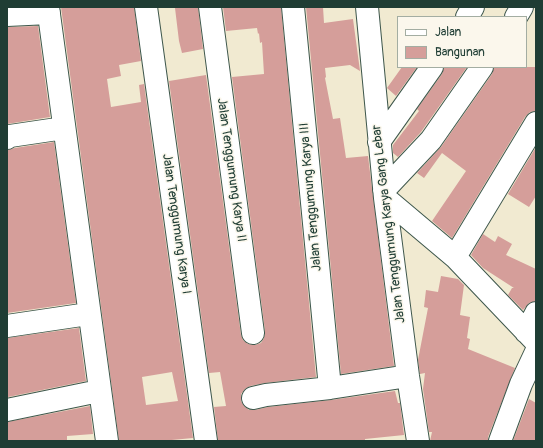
<!DOCTYPE html>
<style>
body{margin:0}
#map{position:relative;width:543px;height:448px;overflow:hidden;background:#f1ead1;font-family:Pangolin,sans-serif}
canvas{display:block}
.frame{position:absolute;inset:0;border:8px solid #1f3d34;pointer-events:none}
.legend{position:absolute;left:397px;top:16px;width:130px;height:52px;box-sizing:border-box;background:#fbf7ec;border:1px solid #a3ada2;margin:0;padding:5px 7px;list-style:none;font-size:12px;color:#1f3d34}
.legend li{display:flex;align-items:center;gap:8px;height:20px}
.legend b{width:20px;border:1px solid #a3ada2}
</style>
<div id="map">
<canvas width="543" height="448"></canvas>
<div class="frame"></div>
<ul class="legend">
<li><b style="height:5px;background:#fff"></b>Jalan</li>
<li><b style="height:11px;background:#d59e9a"></b>Bangunan</li>
</ul>
</div>
<script>
const ctx = document.querySelector('canvas').getContext('2d');
ctx.lineJoin = 'round';
function paint(path, color) {
  ctx.fillStyle = color;
  ctx.fill(path, 'evenodd');
}
function poly(rows) {
  const path = new Path2D();
  for (const r of rows) {
    path.moveTo(r[0], r[1]);
    for (let i = 2; i < r.length; i += 2) path.lineTo(r[i], r[i + 1]);
  }
  return path;
}
function trace(path, color, width, dash) {
  ctx.strokeStyle = color;
  ctx.lineWidth = width;
  ctx.lineCap = dash ? 'butt' : 'round';
  ctx.setLineDash(dash || []);
  ctx.stroke(path);
}
function label(font, color, halo, rows, align = 'center') {
  ctx.font = font + ' Pangolin,sans-serif';
  ctx.lineWidth = 3;
  ctx.setLineDash([]);
  ctx.textBaseline = 'middle';
  ctx.strokeStyle = halo;
  ctx.fillStyle = color;
  for (const [text, x, y, turn = 0] of rows) {
    ctx.save();
    ctx.translate(x, y);
    ctx.rotate((+turn || 0) * Math.PI / 180);
    ctx.textAlign = isNaN(turn) ? turn : align;
    if (halo) ctx.strokeText(text, 0, 0);
    ctx.fillText(text, 0, 0);
    ctx.restore();
  }
}
paint(poly([
 [61,7,134,7,141,61,119,65,121,76,107,79,111,107,141,102,139,85,144,84,193,438,161,441,119,441],
 [172,372,178,401,146,405,142,377],
 [185,7,198,7,203,49,182,53,179,41,175,8],
 [223,7,281,7,316,377,265,383,250,386,245,389,241,394,241,401,244,406,249,410,255,410,268,407,331,400,395,391,398,403,400,403,404,435,365,439,365,441,218,441,214,407,226,406,220,372,209,373,169,81,206,75,241,335,243,340,248,344,255,345,261,343,264,338,265,331,232,77,264,74,262,42,260,43,259,33,258,34,257,28,226,31],
 [306,7,323,7,324,23,353,19,360,71,350,65,325,68,326,77,325,78,333,119,340,118,346,158,368,156,394,366,341,374],
 [38,26,50,117,7,124,7,27],
 [402,67,417,67,396,96,387,88],
 [444,67,467,67,421,132,398,157,393,153,393,145,419,111,417,109,442,74],
 [494,67,536,67,536,111,530,112,525,117,452,238,432,221,466,171,442,153,424,178,417,173,441,147,492,74],
 [54,142,76,303,7,313,7,150,15,148],
 [536,147,536,196,529,207,508,194],
 [483,234,495,242,498,236,512,244,506,255,536,269,536,301,529,303,523,310,508,295,512,288,514,288,483,268,471,255],
 [441,276,458,279,464,285,460,315,470,317,467,338,470,339,468,349,515,368,488,437,488,441,430,441,432,432,429,432,423,389,425,373,420,374,418,360,428,308,424,307,426,290,438,292],
 [79,328,86,381,8,397,7,338],
 [529,399,536,403,536,441,513,441],
 [90,406,93,434,67,436,67,441,7,441,7,422]
]), '#d59e9a');
const minor = poly([
 [48,7,107,441],
 [146,7,206,441],
 [210,7,253,333],
 [293,7,330,388],
 [367,7,385,198,408,376,418,441],
 [7,15,49,13],
 [467,17,473,7],
 [516,17,522,7],
 [7,138,10,136,64,128],
 [379,142,432,67],
 [384,190,431,140,482,67],
 [385,198,455,257,536,123],
 [455,257,536,342],
 [7,326,88,314],
 [526,332,536,313],
 [253,398,266,395,330,388,408,376],
 [7,410,99,391],
 [500,441,521,384,536,352]
]);
trace(minor, '#3e574c', 24);
trace(minor, '#fff', 22);
label('13px', '#1f3d34', '#fbf7ec', [
 ["Jalan Tenggumung Karya II",231,170,82],
 ["Jalan Tenggumung Karya III",311,197,-95],
 ["Jalan Tenggumung Karya I",176,224,82],
 ["Jalan Tenggumung Karya Gang Lebar",389,224,-97]
]);
</script>
